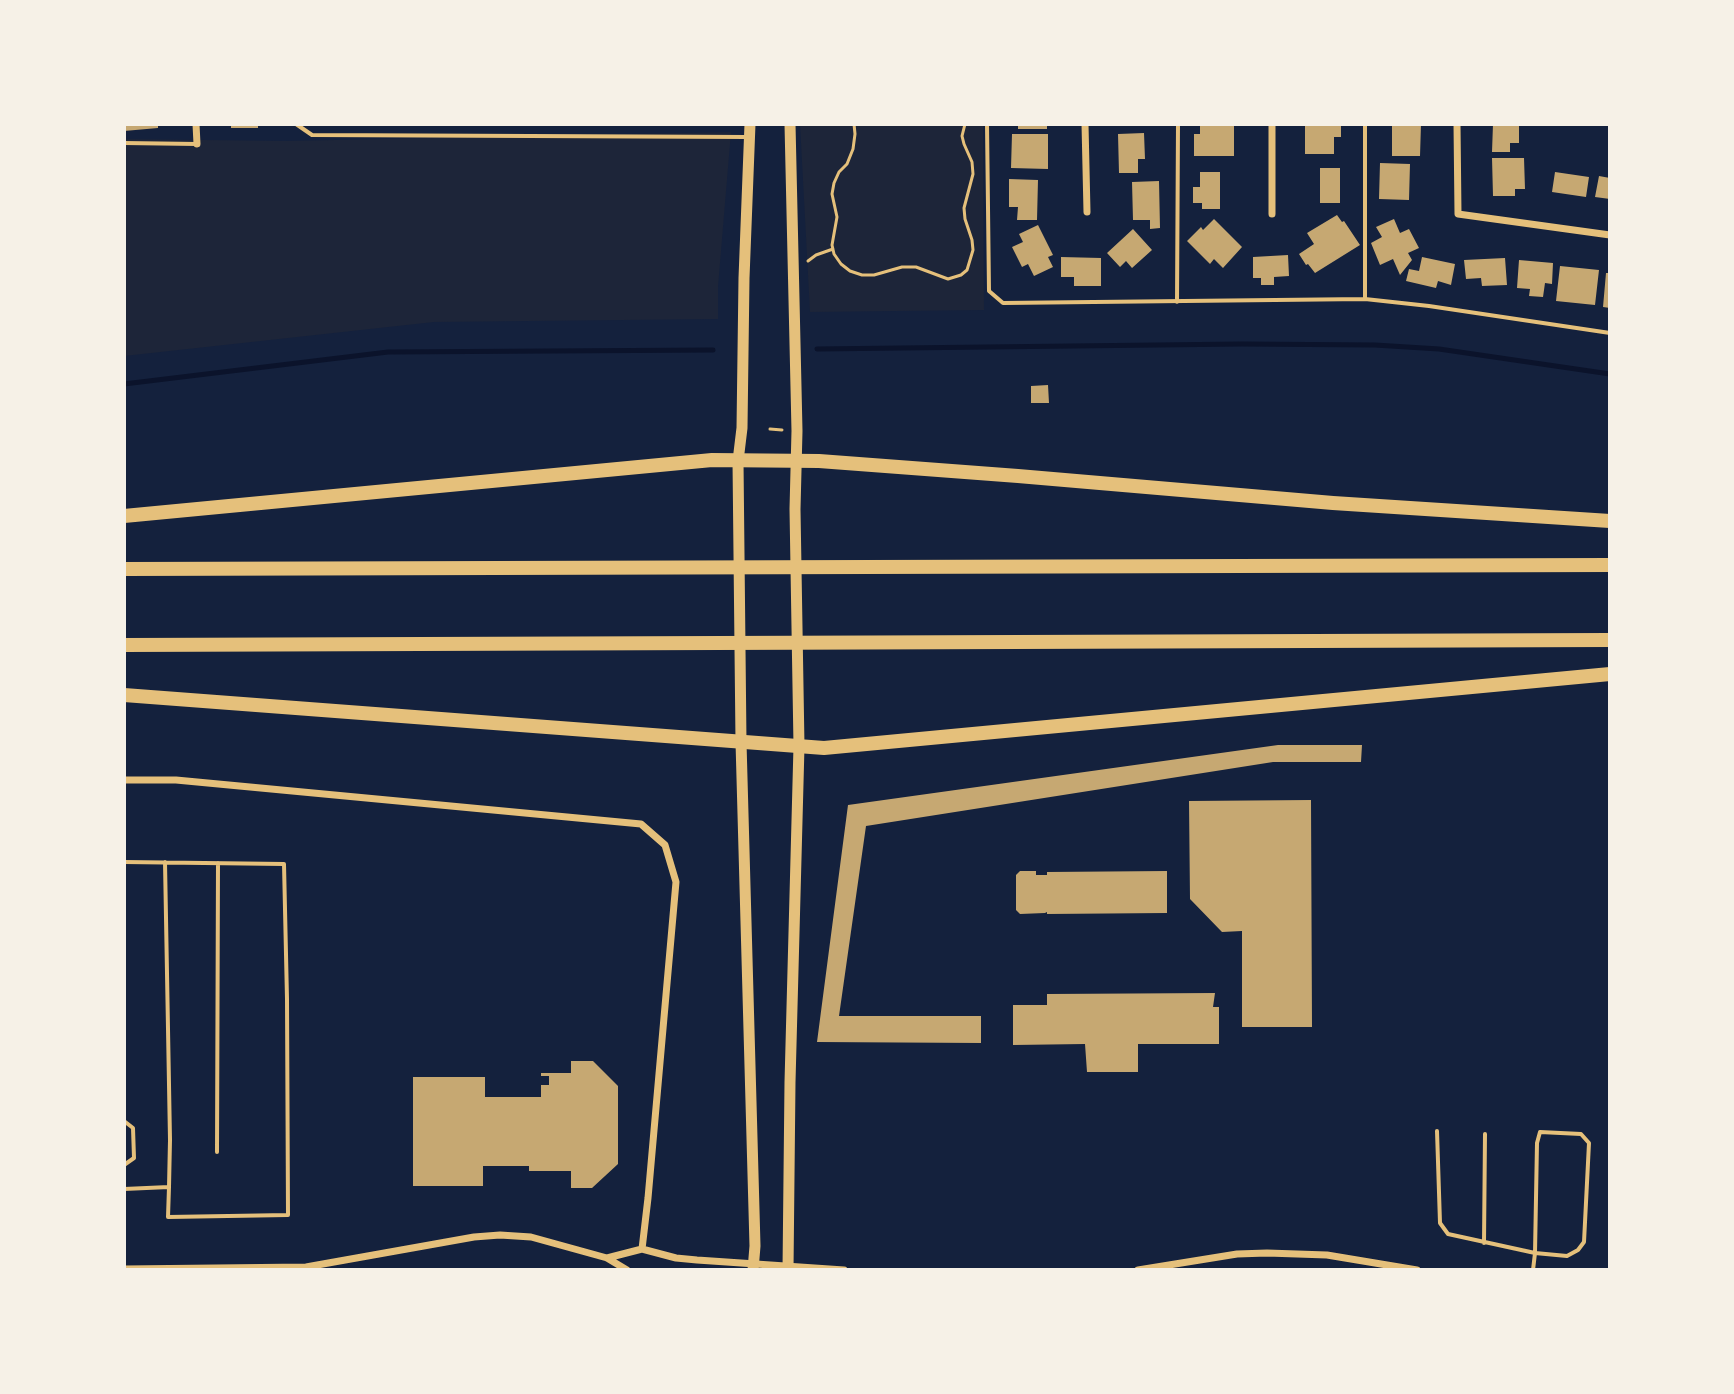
<!DOCTYPE html>
<style>
body{margin:0}
#map{position:relative;width:1734px;height:1394px;overflow:hidden;background:#14213d;font-family:"Open Sans",sans-serif}
canvas{display:block}
.frame{position:absolute;inset:0;border:126px solid #f6f1e7;pointer-events:none}
</style>
<div id="map">
<canvas width="1734" height="1394"></canvas>
<div class="frame"></div>
</div>
<script>
const ctx = document.querySelector('canvas').getContext('2d');
ctx.lineJoin = 'round';
function paint(path, color) {
  ctx.fillStyle = color;
  ctx.fill(path, 'evenodd');
}
function poly(rows) {
  const path = new Path2D();
  for (const r of rows) {
    path.moveTo(r[0], r[1]);
    for (let i = 2; i < r.length; i += 2) path.lineTo(r[i], r[i + 1]);
  }
  return path;
}
function trace(path, color, width, dash) {
  ctx.strokeStyle = color;
  ctx.lineWidth = width;
  ctx.lineCap = dash ? 'butt' : 'round';
  ctx.setLineDash(dash || []);
  ctx.stroke(path);
}
paint(poly([
 [800,124,983,124,984,310,810,312],
 [731,132,718,287,718,319,434,322,124,356,124,139,285,141]
]), '#1d2539');
trace(poly([
 [817,349,1242,344,1375,345,1439,349,1610,374],
 [124,384,388,352,713,350]
]), '#0b132b', 5);
paint(poly([
 [124,124,158,124,158,128,124,131],
 [231,124,258,124,258,128,231,128],
 [1018,124,1047,124,1047,129,1018,129],
 [1200,124,1234,125,1234,156,1194,156,1194,134,1200,134],
 [1305,124,1341,124,1341,137,1334,137,1334,154,1305,154],
 [1392,124,1421,124,1420,156,1392,156],
 [1493,124,1519,124,1519,143,1510,143,1510,152,1492,152],
 [1144,133,1145,159,1138,159,1138,173,1119,173,1118,134],
 [1012,134,1048,134,1048,169,1011,168],
 [1492,158,1524,158,1525,189,1515,189,1515,196,1493,196],
 [1380,163,1410,164,1409,200,1379,199],
 [1320,168,1340,168,1340,203,1320,203],
 [1200,172,1220,172,1220,209,1202,209,1202,203,1193,203,1193,187,1200,187],
 [1555,172,1589,177,1586,197,1552,192],
 [1599,176,1610,178,1610,199,1595,197],
 [1009,179,1038,180,1037,220,1017,220,1018,207,1009,207],
 [1159,181,1160,228,1150,229,1150,220,1133,220,1132,182],
 [1337,215,1342,222,1344,221,1360,245,1315,273,1308,264,1306,265,1299,254,1314,244,1307,233],
 [1214,219,1242,247,1223,268,1214,259,1210,264,1187,241,1201,227,1203,230],
 [1394,219,1400,233,1409,229,1419,248,1408,253,1412,260,1400,275,1393,259,1380,265,1371,243,1382,237,1376,227],
 [1038,225,1053,255,1048,257,1053,267,1034,276,1028,264,1022,267,1012,247,1023,242,1019,234],
 [1133,229,1152,250,1132,268,1126,261,1120,267,1107,253],
 [1288,255,1289,276,1274,277,1274,285,1261,285,1261,278,1253,278,1253,257],
 [1061,257,1101,258,1101,286,1074,286,1074,277,1061,277],
 [1422,257,1455,264,1451,285,1438,281,1436,288,1406,281,1409,269,1419,271],
 [1505,258,1507,285,1482,286,1481,278,1466,279,1464,260],
 [1519,260,1553,263,1552,284,1545,283,1543,297,1529,296,1530,289,1517,288],
 [1560,266,1599,270,1595,305,1556,301],
 [1606,273,1610,273,1610,308,1603,307],
 [1048,385,1049,403,1031,403,1031,386],
 [1278,745,1362,745,1361,762,1273,762,866,826,839,1016,981,1016,981,1043,817,1042,848,805],
 [1311,800,1312,1027,1242,1027,1242,931,1222,932,1190,899,1189,801],
 [1020,871,1036,871,1036,875,1047,875,1047,872,1167,871,1167,913,1047,914,1047,912,1045,913,1020,914,1016,910,1016,875],
 [1215,993,1213,1007,1219,1007,1219,1044,1138,1044,1138,1072,1087,1072,1085,1044,1013,1045,1013,1005,1047,1005,1047,994],
 [571,1061,593,1061,618,1086,618,1164,592,1188,571,1188,571,1171,529,1171,529,1166,483,1166,483,1186,413,1186,413,1077,485,1077,485,1097,541,1097,541,1085,549,1085,549,1076,541,1076,541,1073,571,1073]
]), '#c6a872');
trace(poly([
 [854,124,855,134,853,149,847,164,839,172,834,183,832,194,837,217,832,245,834,254,841,264,850,271,862,275,874,275,902,267,916,267,948,279,961,275,967,270,973,250,972,240,965,219,964,208,973,174,972,162,964,144,962,136,965,124],
 [808,261,816,255,833,249],
 [770,429,782,430]
]), '#e5c07b', 3);
trace(poly([
 [296,124,312,135,747,137],
 [987,124,989,291,1003,303,1365,299,1429,306,1610,333],
 [1365,124,1365,299],
 [124,143,197,144],
 [1177,302,1178,124],
 [124,862,284,864,287,999,288,1215,168,1217,169,1187,124,1189],
 [165,862,170,1140,169,1187],
 [124,1121,133,1128,134,1158,124,1165],
 [1437,1131,1440,1223,1448,1234,1535,1253,1567,1256,1578,1250,1584,1242,1589,1143,1581,1134,1540,1132,1537,1143,1535,1253,1533,1270],
 [217,1152,218,863],
 [1484,1243,1485,1134]
]), '#e5c07b', 4);
trace(poly([
 [196,124,197,144],
 [1085,124,1087,212],
 [1457,124,1458,214,1610,235],
 [1272,214,1272,124],
 [124,780,176,780,641,824,665,845,676,882,648,1198,642,1249],
 [607,1258,642,1249,676,1258,697,1260,844,1270],
 [124,1269,306,1267,474,1237,500,1235,531,1237,607,1258,627,1270],
 [1138,1270,1237,1254,1267,1253,1327,1255,1417,1270]
]), '#e5c07b', 7);
trace(poly([
 [750,124,744,278,742,428,738,461,741,742,755,1246,753,1270],
 [788,1270,790,1082,799,746,795,509,797,431,790,124]
]), '#e5c07b', 11);
trace(poly([
 [124,516,712,460,819,461,1018,476,1333,503,1610,521],
 [124,569,1610,565],
 [124,645,1610,640],
 [124,695,824,748,1610,674]
]), '#e5c07b', 14);
</script>
